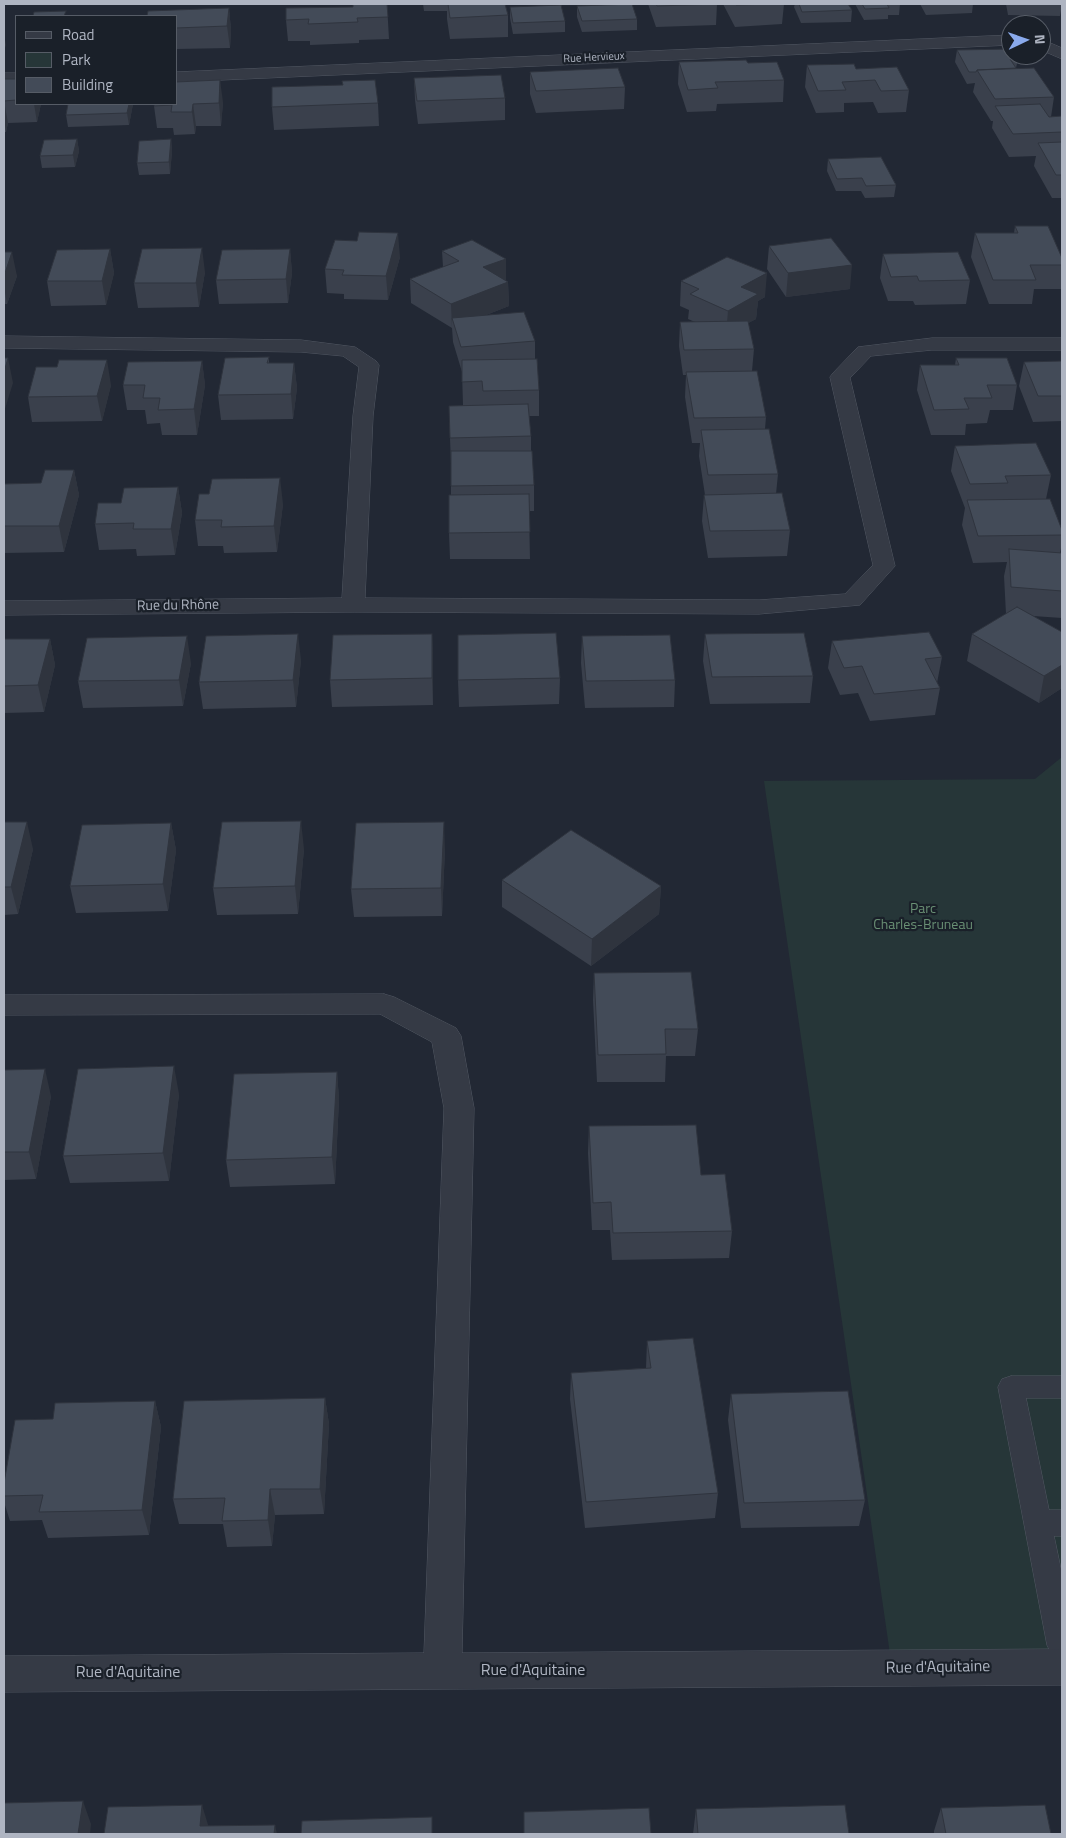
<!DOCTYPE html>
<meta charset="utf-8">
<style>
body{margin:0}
#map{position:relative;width:1066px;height:1838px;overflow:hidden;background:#222834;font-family:"Titillium Web",sans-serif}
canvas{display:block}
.frame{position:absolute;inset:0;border:5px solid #afb5c2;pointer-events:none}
.legend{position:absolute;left:15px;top:15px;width:162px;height:90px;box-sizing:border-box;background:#1a2029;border:1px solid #565c66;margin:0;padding:6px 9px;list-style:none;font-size:15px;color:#afb5c2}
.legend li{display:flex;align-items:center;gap:10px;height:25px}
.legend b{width:25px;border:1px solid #565c66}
.north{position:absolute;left:1001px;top:15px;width:50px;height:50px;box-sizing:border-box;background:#1a2029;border:1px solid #565c66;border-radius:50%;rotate:87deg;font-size:14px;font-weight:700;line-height:20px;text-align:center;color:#afb5c2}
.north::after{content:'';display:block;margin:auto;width:18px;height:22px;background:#8aaaec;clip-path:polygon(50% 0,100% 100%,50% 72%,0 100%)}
</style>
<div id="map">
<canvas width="1066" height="1838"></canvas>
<div class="frame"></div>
<ul class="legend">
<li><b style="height:6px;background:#353a45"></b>Road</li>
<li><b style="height:14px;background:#263638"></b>Park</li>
<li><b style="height:14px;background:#434b58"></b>Building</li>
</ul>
<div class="north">N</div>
</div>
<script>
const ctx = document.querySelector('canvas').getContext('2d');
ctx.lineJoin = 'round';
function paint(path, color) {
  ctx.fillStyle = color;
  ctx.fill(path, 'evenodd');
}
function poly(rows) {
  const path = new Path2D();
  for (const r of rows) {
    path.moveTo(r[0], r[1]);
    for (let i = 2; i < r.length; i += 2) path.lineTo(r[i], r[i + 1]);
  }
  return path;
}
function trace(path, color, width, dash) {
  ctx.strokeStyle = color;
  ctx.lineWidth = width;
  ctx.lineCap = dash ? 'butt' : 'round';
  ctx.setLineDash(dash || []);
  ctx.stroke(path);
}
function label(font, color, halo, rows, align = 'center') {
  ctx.font = font + ' "Titillium Web",sans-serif';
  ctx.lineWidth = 4.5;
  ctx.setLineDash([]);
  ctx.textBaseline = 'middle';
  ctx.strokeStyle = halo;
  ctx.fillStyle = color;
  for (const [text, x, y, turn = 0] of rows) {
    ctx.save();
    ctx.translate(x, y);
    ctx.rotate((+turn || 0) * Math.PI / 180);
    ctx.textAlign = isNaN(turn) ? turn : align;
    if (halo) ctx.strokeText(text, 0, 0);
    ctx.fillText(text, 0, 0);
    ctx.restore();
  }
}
paint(poly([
 [1062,757,1062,1667,892,1668,764,781,1035,779]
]), '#263638');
const lane = poly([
 [1011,1376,1062,1376,1062,1398,1026,1398,1049,1510,1062,1510,1062,1536,1054,1536,1062,1574,1062,1659,1052,1655,1047,1645,998,1387,1002,1379,1011,1376]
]);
const street = poly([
 [1011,35,1011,45,176,82,176,72,1011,35],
 [1041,39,1062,48,1062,59,1041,50,1041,39],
 [4,73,16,73,16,83,4,83,4,73],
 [4,336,301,340,355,347,376,361,379,365,373,416,365,598,759,600,845,594,873,565,830,377,833,373,858,347,932,338,1062,338,1062,350,932,350,871,356,850,378,895,566,860,605,759,614,353,612,4,615,4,601,342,598,353,416,359,367,343,356,301,352,4,348,4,336],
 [384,994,394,997,456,1028,461,1036,474,1108,462,1653,1062,1649,1062,1685,4,1692,4,1656,424,1653,444,1108,432,1042,380,1014,4,1015,4,995,384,994]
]);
trace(lane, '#525863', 1);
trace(street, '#525863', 1);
paint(lane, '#353a45');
paint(street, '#353a45');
paint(poly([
 [387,4,389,39,359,40,359,43,310,45,310,41,288,41,286,20,353,7],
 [423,4,505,4,508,15,508,37,450,39,447,19,447,11,424,11],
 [648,4,717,4,716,25,656,27],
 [723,4,784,4,782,24,735,27],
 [795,4,848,4,852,10,851,22,801,23,794,7],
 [855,4,900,4,899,15,888,15,888,19,864,20],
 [920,4,973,4,972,13,926,15],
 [1006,4,1062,4,1062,5,1060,16,1008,15],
 [577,6,637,19,637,30,582,32,577,17],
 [510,7,565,21,565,32,513,34,510,18],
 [229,8,231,30,230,48,176,49,176,16],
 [957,50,1018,59,1016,68,1054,97,1051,117,1062,116,1062,198,1052,198,1034,166,1036,156,1009,157,992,128,993,121,991,121,973,92,975,83,967,84,955,62],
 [679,62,748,63,784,80,783,102,717,104,716,111,687,112,678,84],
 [807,65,856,69,909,90,906,112,878,113,873,102,844,103,844,112,816,113,805,87],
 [530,72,625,87,624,109,536,113,530,94],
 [414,78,505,98,505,120,418,124,415,100],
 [4,79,16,79,16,104,41,104,37,122,8,123,6,132,4,132],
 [342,85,378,103,379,126,274,130,272,107],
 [223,102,221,126,196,126,195,134,174,135,173,128,157,128,154,106],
 [68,104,133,104,129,125,68,127,66,115],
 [77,139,79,151,75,167,42,168,40,156],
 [171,139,172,151,170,174,139,175,137,163],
 [828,159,896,185,894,197,865,198,861,191,836,191,827,171],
 [1015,226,1062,258,1062,281,1061,289,1034,289,1032,304,989,304,971,257,975,233,1014,233],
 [769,246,850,289,786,297,767,269],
 [110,249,114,273,106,305,51,306,47,281],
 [290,249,292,273,288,303,219,304,216,280],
 [442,251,506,259,506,281,508,282,509,306,486,315,535,341,535,359,539,390,539,416,529,416,531,436,531,451,534,485,534,511,529,511,530,559,450,559,449,533,451,495,451,464,450,438,463,405,462,372,453,342,452,328,411,303,410,279,443,267],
 [4,252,17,276,7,304,4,304],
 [883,254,970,280,966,304,915,305,913,301,888,301,880,278],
 [400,257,388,300,344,299,344,294,327,293,325,269],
 [205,272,199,307,138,308,134,283],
 [681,281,765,297,758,301,756,319,748,323,754,349,752,371,766,417,765,429,778,474,776,494,790,530,787,556,708,558,702,521,704,495,705,495,699,456,700,443,692,443,685,397,686,375,683,375,679,346,680,322,695,322,688,319,689,310,680,306],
 [269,357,269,363,294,363,297,388,293,419,221,420,218,395],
 [956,358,1017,385,1013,410,990,410,987,423,966,424,965,435,931,435,917,390,920,365,955,365],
 [202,361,205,385,197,435,162,435,160,423,147,424,145,410,127,410,123,385],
 [1062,361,1062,421,1033,422,1019,386,1024,362],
 [111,385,102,421,32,422,28,397],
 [955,446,1051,475,1046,499,1062,530,1062,544,1060,553,1062,553,1062,618,1033,616,1062,632,1062,688,1039,703,967,661,972,634,1006,614,1004,576,1007,562,973,563,962,525,965,508,951,471],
 [74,470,79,495,64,552,4,553,4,484,41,483],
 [178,487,182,513,175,555,137,556,136,549,99,550,95,524,121,503],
 [283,504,277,552,224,553,223,546,198,546,195,520],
 [432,634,433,660,433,705,332,707,330,680],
 [705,634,813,676,810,703,710,704,703,661],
 [582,636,675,680,674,707,585,708,581,663],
 [4,639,50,639,55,665,44,712,4,713],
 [832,641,942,657,937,683,940,688,935,715,870,721,858,693,840,695,828,668],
 [301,660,296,707,203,709,199,682],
 [191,663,183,706,83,708,78,681],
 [560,678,559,704,459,707,458,680],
 [4,822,33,849,18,914,4,915],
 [171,823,176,850,168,911,76,913,70,886],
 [304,849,298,914,217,915,213,888],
 [445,849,442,916,354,917,351,889],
 [502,880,661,886,659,914,591,966,502,907],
 [594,973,698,1029,695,1056,666,1056,665,1082,597,1082,593,1000],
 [4,1070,51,1096,36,1179,4,1180],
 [337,1072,339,1099,335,1184,230,1187,226,1160],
 [179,1094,169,1181,70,1183,63,1156],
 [589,1126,701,1175,732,1231,729,1258,612,1260,610,1230,592,1230,588,1153],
 [647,1341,718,1493,715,1518,585,1528,570,1399,571,1373,646,1368],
 [731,1394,865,1500,859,1526,741,1528,728,1420],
 [325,1398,329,1424,324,1514,275,1515,272,1546,227,1547,223,1524,179,1524,173,1499],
 [155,1401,161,1427,149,1535,48,1538,42,1520,10,1521,4,1502,4,1483,53,1419],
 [941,1808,1051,1834,934,1834,934,1831],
 [696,1809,849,1834,693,1834]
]), '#3a404c');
paint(poly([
 [229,8,231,30,230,48,227,26],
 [4,34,6,45,4,51],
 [220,80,223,102,221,126,219,103],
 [4,101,8,123,6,132,4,119],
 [34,104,41,104,37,122],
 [129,104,133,104,129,125,127,113],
 [193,104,196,126,195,134,192,112],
 [77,139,79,151,75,167,73,155],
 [171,139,172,151,170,174,169,162],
 [398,233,400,257,388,300,386,276],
 [202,248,205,272,199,307,196,283],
 [110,249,114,273,106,305,102,281],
 [290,249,292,273,288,303,286,279],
 [12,252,17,276,7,304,4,287,4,276],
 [506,259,506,282,508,282,509,306,455,327,452,318,452,328,451,304,483,267],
 [852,265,850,289,786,297,788,273],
 [767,273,765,297,758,301,756,319,726,335,728,311,741,287],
 [8,358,13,383,4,412,4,372],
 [107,360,111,385,102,421,97,396],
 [202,361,205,385,197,435,194,409],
 [294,363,297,388,293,419,291,394],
 [74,470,79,495,64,552,59,526],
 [280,478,283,504,277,552,274,526],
 [178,487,182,513,175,555,171,529],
 [298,634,301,660,296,707,293,680],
 [432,634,433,660,433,705,432,678],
 [187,636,191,663,183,706,179,680],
 [50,639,55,665,44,712,38,685],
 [1062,665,1062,688,1039,703,1044,676],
 [301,821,304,849,298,914,295,886],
 [27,822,33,849,18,914,11,887],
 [444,822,445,849,442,916,441,888],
 [171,823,176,850,168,911,163,884],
 [661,886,659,914,591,966,592,939],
 [174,1066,179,1094,169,1181,163,1153],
 [45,1069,51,1096,36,1179,29,1152],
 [337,1072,339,1099,335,1184,332,1157],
 [325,1398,329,1424,324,1514,320,1489],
 [155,1401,161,1427,149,1535,142,1510],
 [270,1489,275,1515,272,1546,268,1520],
 [83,1801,91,1824,90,1834,78,1834],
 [202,1805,209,1828,200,1826],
 [275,1825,277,1834,274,1834]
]), '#2f343e');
const building = poly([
 [353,4,387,4,388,17,357,18,358,22,308,24,309,19,286,20,286,8,353,7,353,4],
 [448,4,505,4,508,15,450,18,448,4],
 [632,4,637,19,582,21,577,6,632,4],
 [656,4,717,4,657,6,656,4],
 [735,4,773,4,736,5,735,4],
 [799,4,848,4,852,10,802,12,799,4],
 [862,4,898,4,887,4,889,8,865,9,862,4],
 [561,5,565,21,513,23,510,7,561,5],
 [229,8,227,26,176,28,176,16,147,16,148,11,229,8],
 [66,11,64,16,33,16,34,12,66,11],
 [1011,49,1011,55,1015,55,1018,59,1010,59,1016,68,977,70,976,72,969,72,957,50,1011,49],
 [746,60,748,63,777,62,784,80,715,82,718,88,688,90,679,62,746,60],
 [854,64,856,69,897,67,909,90,881,91,875,80,842,82,846,90,818,91,807,65,854,64],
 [618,68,625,87,536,91,530,72,618,68],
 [1034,68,1054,97,995,99,977,70,1034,68],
 [501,75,505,98,417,101,414,78,501,75],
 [4,79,16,79,16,100,4,101,4,103,4,79],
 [220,80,219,103,193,104,192,112,171,112,172,105,154,106,155,104,176,104,176,82,220,80],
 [375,80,378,103,272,107,272,87,343,85,342,81,375,80],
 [68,104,129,104,127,113,66,115,68,104],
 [1040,104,1049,117,1062,116,1062,132,1013,134,995,106,1040,104],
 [77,139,73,155,40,156,44,140,77,139],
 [171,139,169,162,137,163,139,141,171,139],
 [1062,142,1062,175,1056,175,1038,143,1062,142],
 [881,157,896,185,866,186,862,178,837,179,828,159,881,157],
 [1015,226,1048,226,1062,258,1062,265,1030,265,1036,280,993,280,975,233,1018,233,1015,226],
 [359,232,398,233,386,276,342,275,344,270,325,269,335,240,357,241,359,232],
 [831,238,852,265,788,273,769,246,831,238],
 [472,240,506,259,483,267,508,282,451,304,410,279,459,261,442,251,472,240],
 [202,248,196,283,134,283,142,249,202,248],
 [110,249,102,281,47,281,57,250,110,249],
 [290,249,286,279,216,280,222,250,290,249],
 [4,252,12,252,4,276,4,252],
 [958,252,970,280,919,281,917,276,891,277,883,254,958,252],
 [727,257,767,273,741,287,758,294,728,311,690,294,699,289,681,281,727,257],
 [524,312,535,341,461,347,452,318,524,312],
 [748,321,754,349,684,350,680,322,748,321],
 [269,357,267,363,294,363,291,394,218,395,225,358,269,357],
 [4,358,8,358,4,372,4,358],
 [956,358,1007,358,1017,385,987,385,992,398,964,398,969,409,934,410,920,365,959,365,956,358],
 [537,359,539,390,483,391,482,381,462,382,462,360,537,359],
 [59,360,107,360,97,396,28,397,36,367,57,367,59,360],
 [202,361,194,409,158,410,160,398,143,398,145,385,123,385,128,362,202,361],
 [1062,361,1062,396,1038,396,1024,362,1062,361],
 [757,371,766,417,694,418,686,372,757,371],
 [528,404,531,436,450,438,449,406,528,404],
 [769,429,778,474,708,475,701,430,769,429],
 [1036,443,1051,475,1005,476,1008,483,970,484,955,446,1036,443],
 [451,451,532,451,534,485,451,486,451,451],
 [45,470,74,470,59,526,4,526,4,484,41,483,45,470],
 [280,478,274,526,221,527,222,520,195,520,199,494,209,494,212,479,280,478],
 [178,487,171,529,133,529,134,523,95,524,98,503,121,503,124,488,178,487],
 [782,493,790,530,710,531,704,495,782,493],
 [529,494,530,532,449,533,449,495,529,494],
 [1050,499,1062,530,1062,535,978,536,967,500,1050,499],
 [1009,549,1062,553,1062,591,1011,587,1009,549],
 [1017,607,1062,632,1062,665,1044,676,972,634,1017,607],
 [929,632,942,657,925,659,940,688,874,694,862,666,844,668,832,641,929,632],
 [556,633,560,678,458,680,458,635,556,633],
 [804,633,813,676,712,677,705,634,804,633],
 [298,634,293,680,199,682,206,636,298,634],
 [432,634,432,678,330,680,333,635,432,634],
 [670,635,675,680,586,681,582,636,670,635],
 [187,636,179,680,78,681,87,638,187,636],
 [4,639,50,639,38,685,4,686,4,639],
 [301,821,295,886,213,888,222,822,301,821],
 [4,822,27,822,11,887,4,887,4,822],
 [444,822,441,888,351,889,356,823,444,822],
 [171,823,163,884,70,886,82,825,171,823],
 [571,830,661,886,592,939,502,880,571,830],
 [691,972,698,1029,665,1029,666,1054,598,1055,594,973,691,972],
 [174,1066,163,1153,63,1156,78,1069,174,1066],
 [45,1069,29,1152,4,1152,4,1070,45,1069],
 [337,1072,332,1157,226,1160,234,1074,337,1072],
 [696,1125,701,1175,725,1174,732,1231,613,1233,611,1202,593,1203,589,1126,696,1125],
 [693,1338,718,1493,586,1502,571,1373,651,1368,647,1341,693,1338],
 [848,1391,865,1500,744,1503,731,1394,848,1391],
 [325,1398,320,1489,270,1489,268,1520,222,1521,225,1498,173,1499,184,1401,325,1398],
 [155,1401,142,1510,39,1512,43,1495,4,1496,4,1483,15,1420,53,1419,55,1403,155,1401],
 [83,1801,78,1834,4,1834,4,1803,83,1801],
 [202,1805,200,1826,275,1825,274,1834,104,1834,108,1807,202,1805],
 [845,1805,849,1834,698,1834,696,1809,845,1805],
 [1045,1805,1051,1834,946,1834,941,1808,1045,1805],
 [649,1808,651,1834,524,1834,524,1812,649,1808],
 [432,1817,432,1834,301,1834,302,1821,432,1817]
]);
paint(building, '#434b58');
trace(building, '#2f343e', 1);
label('11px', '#afb5c2', '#1a2029', [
 ["Rue Hervieux",594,58,-3]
]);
label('14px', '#afb5c2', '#1a2029', [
 ["Rue du Rhône",178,606,-1]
]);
label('14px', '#698f74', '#1a2029', [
 ["Parc",923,910],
 ["Charles-Bruneau",923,926]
]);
label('16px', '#afb5c2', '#1a2029', [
 ["Rue d'Aquitaine",938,1668,-1],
 ["Rue d'Aquitaine",533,1671],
 ["Rue d'Aquitaine",128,1673]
]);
</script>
